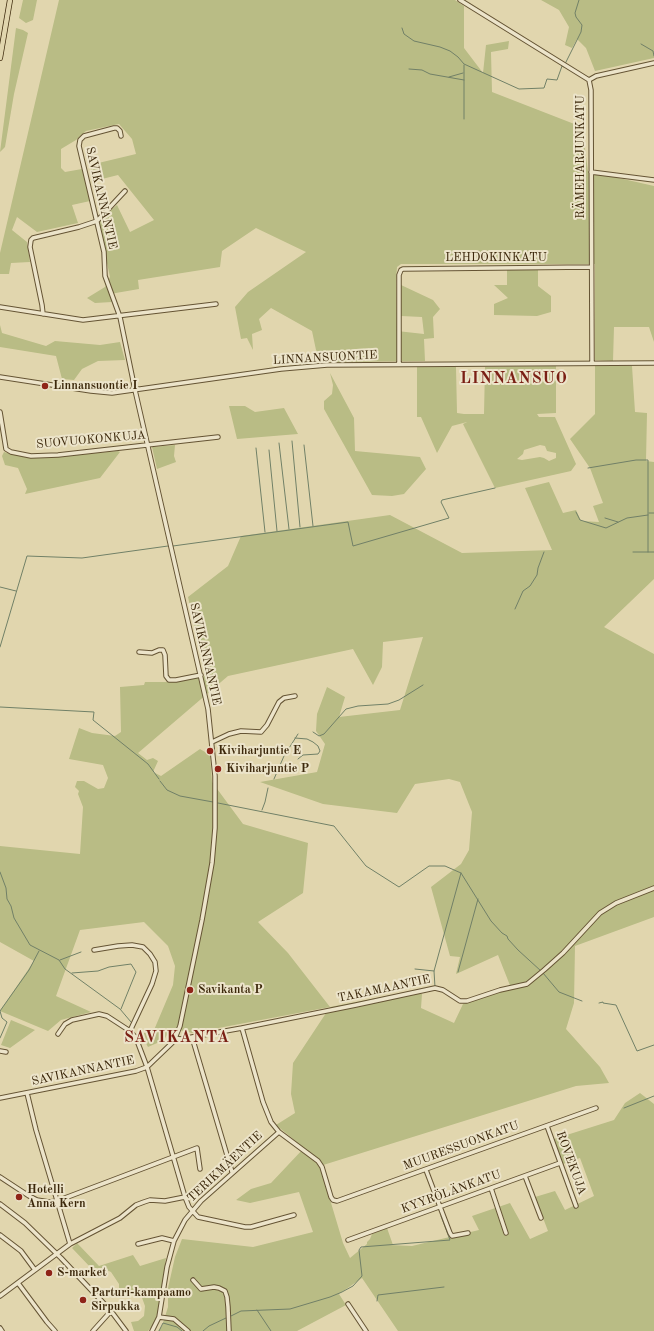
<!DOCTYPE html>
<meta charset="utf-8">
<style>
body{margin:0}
canvas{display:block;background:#e1d6ae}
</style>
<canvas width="654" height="1331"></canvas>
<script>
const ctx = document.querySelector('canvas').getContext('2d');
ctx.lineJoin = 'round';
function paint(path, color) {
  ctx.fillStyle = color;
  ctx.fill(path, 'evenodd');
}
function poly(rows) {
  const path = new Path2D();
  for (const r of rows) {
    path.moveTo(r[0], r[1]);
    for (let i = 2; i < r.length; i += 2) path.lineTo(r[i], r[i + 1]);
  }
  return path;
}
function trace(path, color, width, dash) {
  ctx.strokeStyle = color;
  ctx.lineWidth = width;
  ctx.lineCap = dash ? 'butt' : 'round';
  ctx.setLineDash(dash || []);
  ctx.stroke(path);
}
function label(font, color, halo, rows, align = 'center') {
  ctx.font = font + ' "Old Standard TT",serif';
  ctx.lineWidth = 4;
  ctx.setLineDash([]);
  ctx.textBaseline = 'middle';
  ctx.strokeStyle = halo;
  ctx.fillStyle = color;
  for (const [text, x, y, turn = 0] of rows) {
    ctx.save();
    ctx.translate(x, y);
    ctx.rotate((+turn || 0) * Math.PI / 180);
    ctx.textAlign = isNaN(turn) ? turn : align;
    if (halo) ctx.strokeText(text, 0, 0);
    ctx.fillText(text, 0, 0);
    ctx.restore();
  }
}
paint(poly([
 [23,0,37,0,33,20,26,23,19,18],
 [59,0,455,0,464,6,464,48,483,73,486,45,509,41,508,49,491,52,492,92,582,127,588,171,654,186,654,342,649,327,614,327,613,361,595,360,595,264,401,264,397,267,396,282,397,331,424,334,422,317,401,316,401,285,433,300,440,309,433,317,434,338,424,339,425,361,325,362,316,350,312,331,271,308,259,319,262,330,252,334,253,350,247,338,241,339,235,307,248,292,306,252,256,228,222,251,220,267,138,280,139,289,110,294,112,302,95,303,87,298,105,287,110,277,98,221,117,205,130,232,154,220,118,175,94,181,90,165,136,154,132,139,119,124,86,131,76,140,61,149,61,168,65,172,82,169,90,201,72,205,78,223,37,232,17,217,12,230,27,242,30,262,11,263,9,274,0,274,0,253],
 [541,0,654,0,654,58,595,71,586,48,577,39,572,48,565,45,569,27,559,10],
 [16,28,23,30,28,33,14,94,5,147,0,152],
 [507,270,538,270,538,286,551,296,551,312,537,316,494,315,494,304,508,298,494,285,507,285],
 [0,325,2,333,46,346,55,341,100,345,120,342,125,360,98,361,82,369,74,380,62,379,56,356,0,347],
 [556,366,556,413,537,414,539,417,555,417,576,464,571,471,495,488,463,424,467,422,452,426,437,453,421,417,417,417,417,367,456,367,457,413,464,414,484,414,485,367],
 [540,445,545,446,547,451,556,453,556,458,549,461,544,458,540,457,522,460,517,459,523,454,524,450],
 [595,366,632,366,635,412,647,413,646,461,654,462,654,579,604,627,654,654,654,917,575,946,574,1003,566,1029,600,1067,609,1083,576,1086,320,1166,343,1243,350,1258,367,1244,367,1242,370,1239,372,1234,387,1228,393,1245,390,1245,412,1246,479,1230,472,1216,510,1203,530,1239,548,1231,535,1197,555,1191,565,1210,594,1196,580,1158,563,1164,554,1139,614,1120,625,1103,640,1093,654,1104,654,1331,398,1331,362,1278,339,1294,346,1305,297,1331,158,1331,162,1326,168,1307,168,1288,175,1257,182,1239,253,1247,313,1232,299,1192,250,1203,236,1200,251,1189,271,1183,304,1148,276,1125,295,1113,291,1094,293,1063,330,1007,192,1033,171,1028,164,1040,148,1047,141,1034,154,1030,173,985,175,966,168,946,144,922,80,930,56,996,91,1012,61,1020,48,1031,0,1011,34,961,0,942,0,846,80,854,83,807,78,794,79,791,75,787,77,781,84,781,98,789,104,788,108,778,103,765,69,759,79,728,92,733,115,736,121,732,120,687,144,685,145,682,173,682,206,676,188,597,228,566,241,536,390,515,462,553,552,550,525,488,549,482,563,513,576,510,581,521,599,522,593,506,603,503,590,468,570,439,595,414],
 [423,637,400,710,339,717,345,697,327,687,317,714,316,731,325,744,317,772,260,782,323,804,397,813,415,784,449,779,460,782,472,812,469,850,461,864,431,887,450,956,460,957,456,974,498,955,511,988,463,1004,454,1023,421,1008,422,994,402,993,330,1007,288,953,258,922,303,893,308,843,243,824,212,782,210,755,200,749,161,776,153,772,158,761,153,758,147,760,138,753,228,676,353,649,373,685,382,667,383,642],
 [330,373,354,418,355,451,420,457,426,469,404,494,392,496,372,495,324,409,324,401,332,394,333,385],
 [229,406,245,406,255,412,284,408,298,434,237,439],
 [175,445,174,456,176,462,157,469,152,447],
 [118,451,120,452,100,478,25,494,27,489,18,468,5,465,2,456,4,452,15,455,44,458],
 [11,1020,35,1030,10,1048,1,1045],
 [77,1243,99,1266,133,1255,140,1266,166,1258,159,1307,155,1322,148,1331,134,1331,131,1322,138,1321,144,1316,145,1306,141,1295,136,1291,128,1292,119,1290,119,1284,111,1272,102,1268,92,1269,72,1248]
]), '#b9bc85');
trace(poly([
 [402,28,404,34,414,41,440,47,450,51,458,57,464,64,519,89,544,88,547,79,557,80,562,66,564,67],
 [641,44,653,51,654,56],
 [565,64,581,32,582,25,576,17,575,13,579,0],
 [464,65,464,119],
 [409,69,422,70,430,74,464,80],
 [449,77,463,73],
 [292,441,300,527],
 [279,443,289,529],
 [304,445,313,526],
 [256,448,265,532],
 [269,450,277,531],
 [588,468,636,460,648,460,648,552],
 [576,512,580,520,606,528,627,518,648,515],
 [649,513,654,513],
 [605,518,618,522],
 [173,546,348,522,353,546,449,518,441,502,442,500,495,488],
 [633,552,654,552],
 [0,587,16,591],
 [515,609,523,591,530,586,537,575,538,568,544,552],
 [0,647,27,556,82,558,168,546],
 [0,707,94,712,93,720,148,764,159,779],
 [313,732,319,736,324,734,346,709,358,706,388,704,399,700,423,685],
 [295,738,307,739,313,742,318,746,320,751,318,754,303,755,298,759],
 [274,779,284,756,298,734],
 [160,781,167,790,180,796,213,802],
 [218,803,334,826,366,866,399,887,429,866,445,866,461,873,491,921,502,933,507,936,508,939,518,950,541,971],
 [262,810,265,802,268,788],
 [0,872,6,888,7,899,11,906,14,918,30,945,59,960,65,969,120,1009,131,1022],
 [60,960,81,952],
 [415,969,434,971],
 [458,972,478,899],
 [72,973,98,971,109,967,131,964,136,972,121,1009],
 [543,973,559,992,582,1001],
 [435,987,434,971,461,873],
 [599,1003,603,1002,603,1003,616,1005,637,1051,654,1045],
 [0,1038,7,1022,2,1018,0,1011,29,970,39,951],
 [624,1108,654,1096],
 [377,1301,378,1295,444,1287],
 [257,1310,271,1331],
 [229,1317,241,1311,290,1309,330,1297,342,1292,353,1286,362,1276,359,1250,361,1247,450,1240,441,1216],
 [159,1331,163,1323,177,1327,182,1331],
 [203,1331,209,1326,226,1318]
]), '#718067', 1);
const minor = poly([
 [460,0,589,80,591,90,592,363],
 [589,80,596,76,654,63],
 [591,172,654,180],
 [0,307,83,320,216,304],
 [43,314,42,305,30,247,31,240,33,238,79,227,97,221,125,191],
 [399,364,399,275,401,270,403,269,591,267],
 [0,377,91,391,112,393,281,369,327,365,654,363],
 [0,412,6,449,11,452,31,456,58,455,218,437],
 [139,652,152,653,159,650,163,650,165,655,166,676,169,680,176,680,201,675],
 [212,742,229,734,241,731,261,732,267,725,279,702,284,698,295,696],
 [94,950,118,946,132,945,143,947,150,954,155,962,156,971,152,984,130,1031],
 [242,1028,263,1102,271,1122,279,1132,318,1161,322,1167,331,1197,333,1200,337,1201,596,1108],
 [58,1034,65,1024,72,1020,99,1014,107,1016,130,1031,136,1038,147,1067,185,1197,189,1207,198,1217,245,1227,251,1227,294,1215],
 [192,1037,232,1172],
 [175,1038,180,1039,192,1037,242,1028,356,1005,435,988,443,990,460,1001,467,1001,500,990,527,984,544,970,563,953,600,913,616,903,654,888],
 [0,1051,6,1052],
 [27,1093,36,1130,70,1244],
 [0,1098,136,1071,147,1067,172,1043,175,1038,180,1026,202,920,212,863,215,828,215,776,208,709,135,390,120,317,105,276,104,252,79,146,80,140,84,136,114,128,117,128,120,131,121,136],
 [547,1126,576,1206],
 [426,1170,450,1233,452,1236,468,1233],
 [525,1176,541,1218],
 [0,1177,29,1196,37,1200,49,1202,57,1201,197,1148,200,1169],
 [491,1188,506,1233],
 [0,1204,25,1223,61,1258,111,1311,126,1331],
 [0,1235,21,1251,35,1270],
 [348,1240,560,1163],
 [138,1244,162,1238,174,1241],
 [193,1280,201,1289,214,1287,219,1288,225,1291,227,1297,228,1307,229,1331],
 [18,1283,47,1322,55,1331],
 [0,1296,70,1244,120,1218,136,1205,144,1202,150,1200,165,1201,185,1197],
 [348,1304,366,1331],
 [159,1317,174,1319,188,1331],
 [0,1328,2,1331],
 [93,1331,111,1311],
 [152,1331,159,1317,167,1267,174,1241,185,1220,201,1201,279,1132]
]);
const major = poly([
 [0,58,10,0]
]);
trace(minor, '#655434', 5.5);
trace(major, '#3c280b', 6);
trace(minor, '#ece4ca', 3.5);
trace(major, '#e1d6ae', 4.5);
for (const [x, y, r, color] of [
 [45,386,4,"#8f2418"],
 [210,751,4,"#8f2418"],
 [218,769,4,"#8f2418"],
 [190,990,4,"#8f2418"],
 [19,1197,4,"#8f2418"],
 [49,1273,4,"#8f2418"],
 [83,1300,4,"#8f2418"]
]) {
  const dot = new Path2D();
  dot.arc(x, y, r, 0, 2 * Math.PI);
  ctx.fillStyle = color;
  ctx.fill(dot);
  trace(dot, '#ece4ca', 1.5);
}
label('12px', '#3c280b', '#ece4ca', [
 ["RÄMEHARJUNKATU",581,157,-90],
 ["SAVIKANNANTIE",101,198,77],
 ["LEHDOKINKATU",496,258],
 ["LINNANSUONTIE",325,358,-3],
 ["SUOVUOKONKUJA",91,440,-5],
 ["SAVIKANNANTIE",205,654,77],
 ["TAKAMAANTIE",384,989,-12],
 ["SAVIKANNANTIE",83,1071,-12],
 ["MUURESSUONKATU",461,1146,-20],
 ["ROVEKUJA",571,1163,70],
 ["TERIKMÄENTIE",225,1167,-43],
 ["KYYRÖLÄNKATU",451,1192,-20]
]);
label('bold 12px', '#3c280b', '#ece4ca', [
 ["Linnansuontie I",53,386],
 ["Kiviharjuntie E",218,751],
 ["Kiviharjuntie P",226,769],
 ["Savikanta P",198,990],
 ["Hotelli",27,1190],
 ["Anna Kern",27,1204],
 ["S-market",57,1273],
 ["Parturi-kampaamo",91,1293],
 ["Sirpukka",91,1307]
], 'left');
ctx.letterSpacing = '1px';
label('bold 16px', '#7a1f14', '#ece4ca', [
 ["LINNANSUO",514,379],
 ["SAVIKANTA",177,1038]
]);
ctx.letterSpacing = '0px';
</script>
